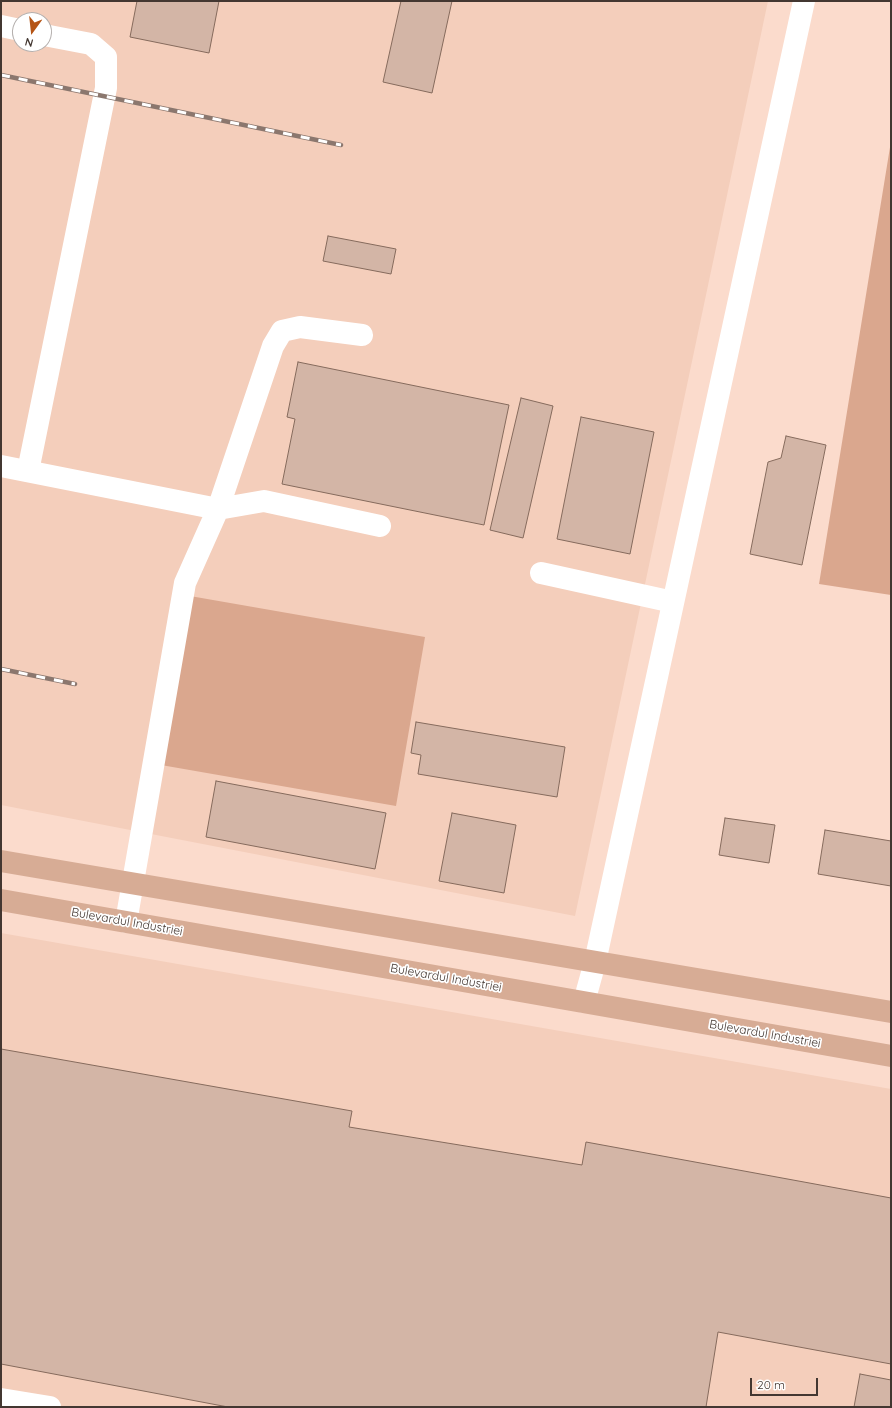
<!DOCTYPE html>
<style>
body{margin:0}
#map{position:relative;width:892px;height:1408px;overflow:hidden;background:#fbdbcc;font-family:Quicksand,sans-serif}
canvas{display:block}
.frame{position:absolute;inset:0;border:2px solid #433731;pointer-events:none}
.north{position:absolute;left:12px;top:12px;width:40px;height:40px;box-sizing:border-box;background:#fff;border:1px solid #b4afad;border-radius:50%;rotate:195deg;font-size:11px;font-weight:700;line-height:16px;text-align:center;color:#433731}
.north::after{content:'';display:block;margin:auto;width:14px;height:18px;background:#b55415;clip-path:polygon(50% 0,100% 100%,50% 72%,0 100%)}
.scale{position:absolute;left:750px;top:1378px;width:68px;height:18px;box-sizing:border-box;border:2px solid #433731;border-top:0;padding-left:5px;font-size:12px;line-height:14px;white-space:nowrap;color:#433731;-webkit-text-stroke:3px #fff;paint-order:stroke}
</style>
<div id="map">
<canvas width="892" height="1408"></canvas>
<div class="frame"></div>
<div class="north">N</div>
<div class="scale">20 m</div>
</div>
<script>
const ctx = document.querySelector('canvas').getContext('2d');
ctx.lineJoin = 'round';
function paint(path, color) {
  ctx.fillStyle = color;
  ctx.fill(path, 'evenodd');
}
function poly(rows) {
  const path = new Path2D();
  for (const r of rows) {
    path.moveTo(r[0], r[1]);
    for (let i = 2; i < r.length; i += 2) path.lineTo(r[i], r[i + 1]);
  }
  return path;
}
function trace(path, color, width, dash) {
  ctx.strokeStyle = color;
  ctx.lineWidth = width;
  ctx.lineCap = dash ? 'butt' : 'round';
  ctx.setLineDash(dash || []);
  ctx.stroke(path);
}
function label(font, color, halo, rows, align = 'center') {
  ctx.font = font + ' Quicksand,sans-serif';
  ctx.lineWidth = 3.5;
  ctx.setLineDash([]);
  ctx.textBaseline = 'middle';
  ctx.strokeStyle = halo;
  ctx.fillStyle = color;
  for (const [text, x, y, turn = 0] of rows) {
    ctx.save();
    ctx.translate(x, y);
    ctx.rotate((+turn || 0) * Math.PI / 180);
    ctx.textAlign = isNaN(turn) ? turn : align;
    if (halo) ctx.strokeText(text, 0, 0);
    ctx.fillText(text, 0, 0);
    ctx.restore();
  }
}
paint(poly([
 [1,1,768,1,575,916,1,805],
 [20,20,44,20,44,44,20,44],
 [1,933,891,1089,891,1407,1,1407]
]), '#f4cebb');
paint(poly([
 [891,141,891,595,819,584],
 [190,596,425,637,396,806,161,765]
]), '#daa78e');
const building = poly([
 [137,1,219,1,209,53,130,37,137,1],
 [401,1,452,1,432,93,383,82,401,1],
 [328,236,396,249,391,274,323,261,328,236],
 [298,362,509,405,484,525,282,484,295,419,287,417,298,362],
 [521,398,553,406,523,538,490,530,521,398],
 [581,417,654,432,630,554,557,539,581,417],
 [786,436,826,445,802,565,750,554,768,462,781,458,786,436],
 [416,722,565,747,557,797,418,774,421,755,411,753,416,722],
 [216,781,386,813,375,869,206,837,216,781],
 [452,813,516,825,504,893,439,881,452,813],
 [725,818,775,825,769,863,719,855,725,818],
 [825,830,891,841,891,886,818,874,825,830],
 [1,1049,352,1111,349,1127,582,1165,586,1142,891,1198,891,1364,718,1332,706,1407,228,1407,1,1364,1,1049],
 [860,1374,891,1380,891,1407,854,1407,860,1374]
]);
paint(building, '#d3b5a6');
trace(building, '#866b5d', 1);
trace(poly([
 [1,26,20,30],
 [1,466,218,509,264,501,380,526],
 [28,471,106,88,106,57,91,44,44,35],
 [541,573,673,602],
 [126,922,185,583,218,509,273,346,282,331,300,327,362,335],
 [584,1002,595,962,804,1],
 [1,1399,50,1407]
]), '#fff', 22);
trace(poly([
 [1,861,891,1012],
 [1,900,891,1056]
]), '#d7ac95', 22);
const rail = poly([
 [1,75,341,145],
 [1,669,75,684]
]);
trace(rail, '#8b776e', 4.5);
trace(rail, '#fff', 3, [9]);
label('12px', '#433731', '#fff', [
 ["Bulevardul Industriei",127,922,10],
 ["Bulevardul Industriei",446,978,10],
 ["Bulevardul Industriei",765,1034,10]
]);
</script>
